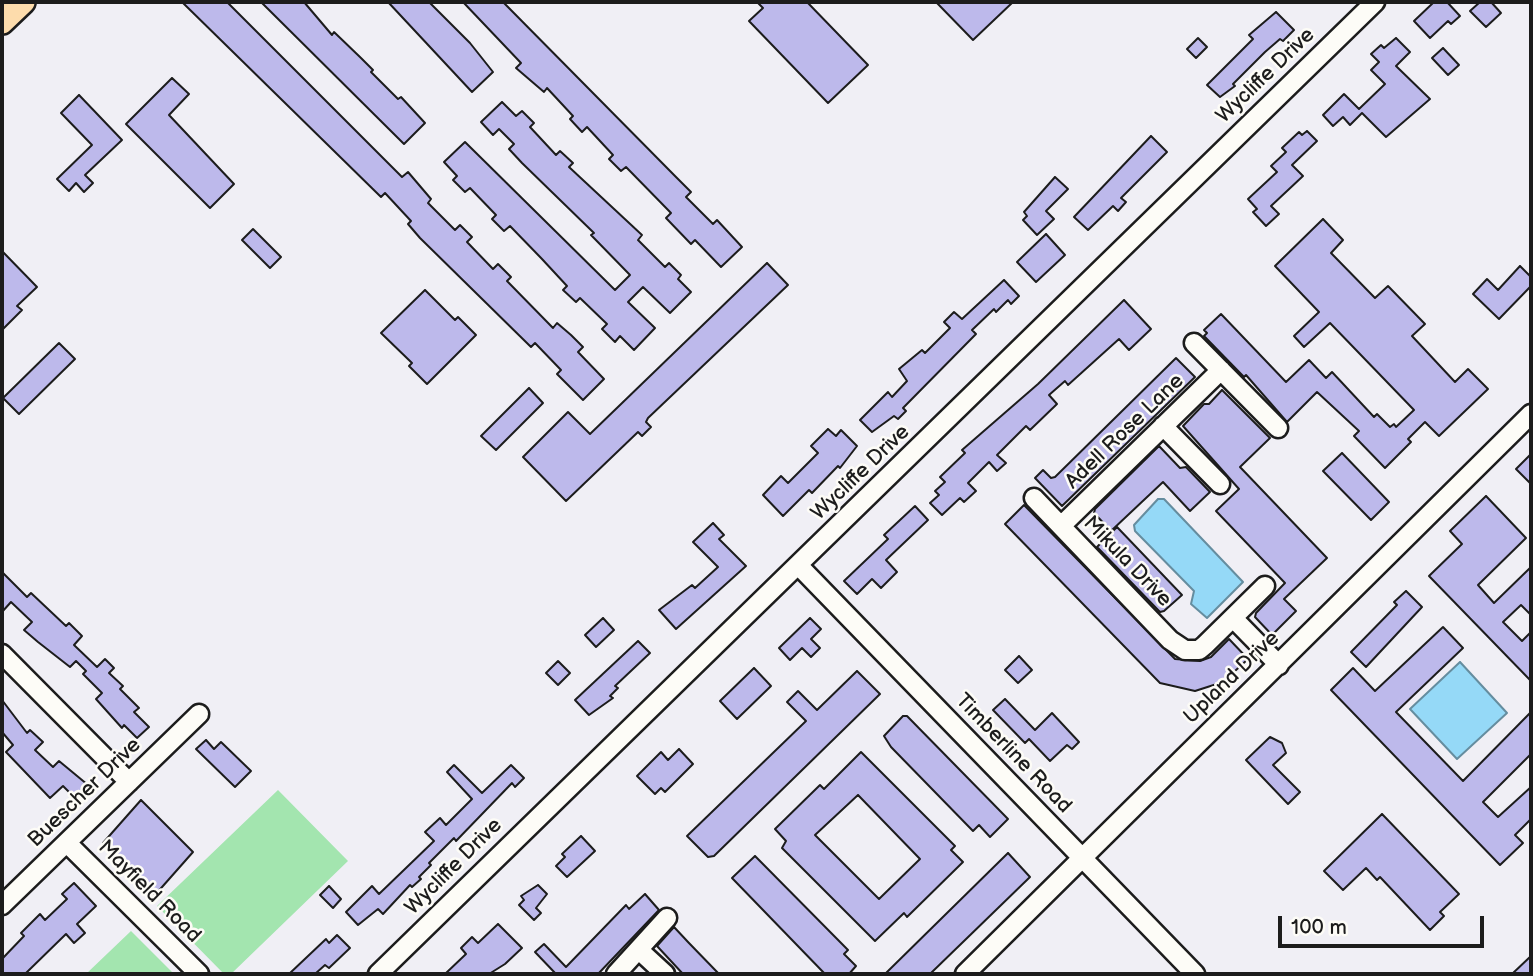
<!DOCTYPE html>
<style>
body{margin:0}
#map{position:relative;width:1533px;height:976px;overflow:hidden;background:#f0eff5;font-family:"Balsamiq Sans",sans-serif}
canvas{display:block}
.frame{position:absolute;inset:0;border:4px solid #1c1c1c;pointer-events:none}
.scale{position:absolute;left:1278px;top:916px;width:206px;height:32px;box-sizing:border-box;border:4px solid #1c1c1c;border-top:0;padding-left:9px;font-size:21px;line-height:24px;white-space:nowrap;color:#1c1c1c;-webkit-text-stroke:5px #fdfcf7;paint-order:stroke}
</style>
<div id="map">
<canvas width="1533" height="976"></canvas>
<div class="frame"></div>
<div class="scale">100 m</div>
</div>
<script>
const ctx = document.querySelector('canvas').getContext('2d');
ctx.lineJoin = 'round';
function paint(path, color) {
  ctx.fillStyle = color;
  ctx.fill(path, 'evenodd');
}
function poly(rows) {
  const path = new Path2D();
  for (const r of rows) {
    path.moveTo(r[0], r[1]);
    for (let i = 2; i < r.length; i += 2) path.lineTo(r[i], r[i + 1]);
  }
  return path;
}
function trace(path, color, width, dash) {
  ctx.strokeStyle = color;
  ctx.lineWidth = width;
  ctx.lineCap = dash ? 'butt' : 'round';
  ctx.setLineDash(dash || []);
  ctx.stroke(path);
}
function label(font, color, halo, rows, align = 'center') {
  ctx.font = font + ' "Balsamiq Sans",sans-serif';
  ctx.lineWidth = 5;
  ctx.setLineDash([]);
  ctx.textBaseline = 'middle';
  ctx.strokeStyle = halo;
  ctx.fillStyle = color;
  for (const [text, x, y, turn = 0] of rows) {
    ctx.save();
    ctx.translate(x, y);
    ctx.rotate((+turn || 0) * Math.PI / 180);
    ctx.textAlign = isNaN(turn) ? turn : align;
    if (halo) ctx.strokeText(text, 0, 0);
    ctx.fillText(text, 0, 0);
    ctx.restore();
  }
}
paint(poly([
 [278,790,348,861,231,974,224,974,157,906],
 [131,931,174,974,86,974]
]), '#a3e5af');
const water = poly([
 [1158,499,1164,499,1243,582,1207,618,1191,604,1194,591,1135,531,1134,525,1158,499],
 [1460,662,1507,713,1457,759,1410,709,1460,662]
]);
paint(water, '#95d9f7');
trace(water, '#658d9f', 2);
const building = poly([
 [182,2,227,2,402,177,408,172,431,199,428,203,455,230,460,225,472,237,467,242,493,269,498,264,511,277,507,281,553,328,557,323,571,335,583,347,578,352,604,379,583,400,557,374,561,370,535,343,531,347,420,238,408,224,411,221,385,193,381,197,182,2],
 [261,2,304,2,332,35,334,32,361,58,373,70,371,72,398,99,401,97,425,123,404,144,261,2],
 [388,2,429,2,470,43,493,72,472,92,388,2],
 [463,2,503,2,676,177,691,192,686,197,713,224,717,220,742,247,721,267,695,240,691,244,666,218,671,213,626,167,621,171,609,159,613,155,587,127,582,132,570,119,573,116,547,88,544,92,516,68,521,63,463,2],
 [757,2,807,2,868,65,828,103,749,21,763,8,757,2],
 [936,2,1013,2,973,40,936,2],
 [1434,2,1447,2,1460,16,1451,24,1448,21,1430,38,1414,21,1434,2],
 [1480,2,1491,2,1501,13,1486,27,1470,11,1480,2],
 [1276,12,1294,30,1283,41,1280,39,1265,52,1233,84,1235,86,1220,97,1207,85,1253,39,1249,35,1276,12],
 [1198,38,1207,47,1196,58,1187,49,1198,38],
 [1396,38,1410,52,1396,66,1430,99,1386,137,1362,113,1350,125,1343,117,1333,126,1323,115,1344,94,1359,109,1385,84,1371,70,1379,62,1371,54,1381,45,1384,48,1396,38],
 [1443,48,1459,65,1448,75,1432,58,1443,48],
 [172,78,189,94,169,115,234,184,210,208,126,124,172,78],
 [79,95,122,140,85,175,93,183,84,192,76,183,69,191,57,179,92,145,61,113,79,95],
 [502,102,516,116,522,111,534,123,530,127,556,155,560,151,573,163,569,167,642,235,638,240,665,267,669,263,681,275,678,279,691,292,670,313,643,287,628,302,655,328,634,350,620,336,615,342,602,329,607,324,580,298,576,302,563,290,567,286,542,259,510,226,504,231,492,219,496,215,470,188,465,192,453,180,457,176,444,162,465,142,615,290,630,275,591,235,594,233,522,163,509,149,514,144,499,129,493,135,481,122,502,102],
 [1307,131,1317,141,1292,165,1303,176,1271,206,1279,214,1266,226,1253,212,1257,209,1248,199,1277,172,1271,166,1286,152,1282,148,1299,132,1302,135,1307,131],
 [1151,136,1167,152,1121,198,1126,202,1118,211,1113,206,1088,230,1074,217,1151,136],
 [1055,177,1068,189,1046,211,1054,219,1037,235,1023,220,1027,216,1024,212,1055,177],
 [1323,219,1343,240,1331,253,1375,298,1388,286,1425,324,1412,336,1455,382,1468,369,1488,389,1439,436,1425,422,1408,439,1411,442,1385,468,1354,436,1359,431,1317,392,1287,422,1246,375,1244,377,1204,336,1207,333,1204,330,1221,314,1286,382,1309,360,1326,378,1332,372,1374,417,1377,414,1390,427,1394,424,1396,427,1414,410,1330,323,1304,347,1294,336,1319,312,1275,266,1323,219],
 [253,229,281,257,270,268,242,240,253,229],
 [1046,234,1065,255,1036,282,1017,262,1046,234],
 [2,251,37,287,17,306,22,310,2,330,2,251],
 [767,263,788,285,648,418,646,422,651,427,642,436,638,432,566,501,523,457,568,412,590,434,767,263],
 [1520,266,1531,277,1531,286,1499,319,1473,294,1487,279,1498,290,1520,266],
 [1004,280,1019,296,1011,304,1008,300,996,312,994,309,972,330,976,334,903,408,906,411,898,419,894,416,872,432,860,420,888,392,892,397,907,381,899,369,922,350,925,353,950,328,944,322,954,312,962,319,1004,280],
 [425,290,455,320,458,317,476,335,427,384,409,366,412,363,381,333,425,290],
 [1124,300,1151,329,1129,350,1119,339,1068,385,1065,381,1049,395,1057,404,1030,430,1026,426,997,455,1006,463,997,471,989,462,968,483,976,491,964,502,960,498,942,515,930,503,939,495,935,491,945,482,940,477,965,453,962,450,1038,384,1124,300],
 [59,343,75,359,19,414,3,398,59,343],
 [1176,358,1195,377,1062,506,1035,478,1043,470,1051,478,1055,477,1176,358],
 [529,388,543,403,496,450,481,436,529,388],
 [1222,390,1270,438,1240,467,1327,558,1284,599,1296,611,1272,635,1255,617,1256,613,1285,583,1216,511,1239,489,1183,426,1204,404,1209,404,1222,390],
 [828,429,836,436,841,430,857,446,840,468,838,466,812,493,809,490,783,516,763,495,781,476,788,483,818,453,811,446,828,429],
 [1159,446,1180,468,1186,467,1210,492,1190,511,1163,482,1111,531,1094,513,1095,509,1159,446],
 [1342,453,1389,502,1371,520,1323,471,1342,453],
 [1531,454,1531,484,1516,469,1531,454],
 [1486,496,1526,538,1478,585,1494,603,1531,567,1531,615,1521,605,1503,622,1522,641,1531,632,1531,681,1429,576,1462,544,1450,531,1486,496],
 [1024,505,1175,659,1200,661,1211,657,1229,639,1248,659,1223,682,1195,691,1160,683,1005,524,1024,505],
 [915,506,928,520,886,560,897,572,881,588,872,579,857,594,844,581,888,539,884,535,915,506],
 [713,523,724,535,719,539,746,566,676,629,659,610,692,585,695,588,718,567,693,542,713,523],
 [1117,527,1182,595,1164,611,1160,612,1097,547,1117,527],
 [2,572,27,597,31,593,66,626,69,623,82,636,74,645,97,667,105,659,114,668,109,673,123,686,120,689,139,708,134,712,149,727,137,738,124,725,122,728,96,699,102,693,83,674,86,671,76,661,70,667,38,642,24,630,32,622,11,602,2,612,2,572],
 [1406,591,1422,607,1366,667,1351,652,1397,605,1394,602,1406,591],
 [603,618,614,630,596,647,585,635,603,618],
 [810,618,821,629,811,639,820,648,811,657,802,648,790,660,779,648,810,618],
 [1443,627,1463,648,1396,712,1463,781,1531,712,1531,754,1483,802,1498,817,1531,787,1531,819,1515,835,1523,843,1500,865,1331,690,1353,668,1375,691,1443,627],
 [638,641,650,653,615,686,618,688,610,696,613,698,589,715,575,700,638,641],
 [1019,656,1032,670,1018,683,1005,670,1019,656],
 [558,661,570,673,558,685,546,673,558,661],
 [754,668,771,686,737,719,720,701,754,668],
 [857,671,880,694,714,856,708,857,687,836,806,721,787,702,798,691,817,710,857,671],
 [1005,699,1035,730,1052,713,1079,742,1072,749,1067,745,1050,761,1029,739,1025,743,993,710,1005,699],
 [2,700,27,733,30,730,43,742,35,750,53,767,59,761,88,785,75,798,63,786,50,798,6,752,13,745,2,732,2,700],
 [903,716,907,716,1008,819,990,837,979,825,973,831,891,747,884,736,903,716],
 [1270,737,1282,743,1286,753,1273,765,1300,792,1288,804,1246,760,1270,737],
 [206,740,214,749,221,742,251,771,235,787,196,749,206,740],
 [679,749,693,764,665,792,661,788,655,794,637,776,661,752,668,760,679,749],
 [861,752,955,846,951,850,963,862,907,917,904,913,875,941,782,848,786,841,775,829,820,785,824,789,861,752],
 [858,795,920,859,879,899,815,835,858,795],
 [454,765,482,793,511,765,524,778,515,787,512,783,456,841,454,838,429,863,431,865,419,877,421,879,412,887,410,885,383,914,378,909,358,925,346,912,372,886,379,894,434,841,425,832,440,818,446,825,472,799,447,772,454,765],
 [141,800,193,852,155,895,103,843,141,800],
 [1382,814,1459,894,1440,912,1444,916,1430,930,1380,877,1377,880,1366,868,1343,890,1324,871,1382,814],
 [581,836,595,851,567,877,556,866,565,857,562,854,581,836],
 [1008,853,1030,877,930,974,885,974,1008,853],
 [755,856,848,950,844,954,856,966,849,974,825,974,732,878,755,856],
 [74,883,96,906,77,924,85,933,74,943,66,934,25,974,2,974,2,959,24,936,21,933,40,914,45,920,67,899,62,894,74,883],
 [538,885,547,894,536,908,541,913,534,920,519,905,524,900,521,896,538,885],
 [329,886,341,899,333,908,320,895,329,886],
 [645,894,659,910,598,974,556,974,535,952,544,944,566,967,626,905,629,909,645,894],
 [498,924,522,948,505,964,489,974,445,974,466,954,461,948,472,937,478,943,498,924],
 [674,927,688,942,719,974,683,974,657,946,674,927],
 [337,935,350,948,329,968,325,965,315,974,289,974,326,939,329,943,337,935],
 [1531,956,1531,974,1512,974,1531,956]
]);
paint(building, '#bdb9eb');
trace(building, '#1c1c1c', 2);
const minor = poly([
 [1194,343,1278,428],
 [1163,426,1220,484],
 [1034,498,1170,640,1185,650,1199,650,1205,645,1265,586],
 [1061,526,1221,370],
 [799,566,1195,974],
 [1233,618,1279,665],
 [2,654,129,782],
 [67,843,199,974],
 [2,905,199,714],
 [639,950,665,974],
 [378,974,1375,2],
 [616,974,667,918],
 [965,974,1531,414]
]);
const major = poly([
 [2,22,23,2]
]);
trace(minor, '#1c1c1c', 23);
trace(major, '#1c1c1c', 28);
trace(minor, '#fdfcf7', 18);
trace(major, '#fddcac', 23);
label('21px', '#1c1c1c', '#fdfcf7', [
 ["Wycliffe Drive",1266,76,-44],
 ["Adell Rose Lane",1125,432,-44],
 ["Wycliffe Drive",861,473,-44],
 ["Mikula Drive",1127,562,46],
 ["Upland Drive",1232,678,-44],
 ["Timberline Road",1013,754,46],
 ["Buescher Drive",85,793,-44],
 ["Wycliffe Drive",454,867,-45],
 ["Mayfield Road",149,892,45]
]);
</script>
